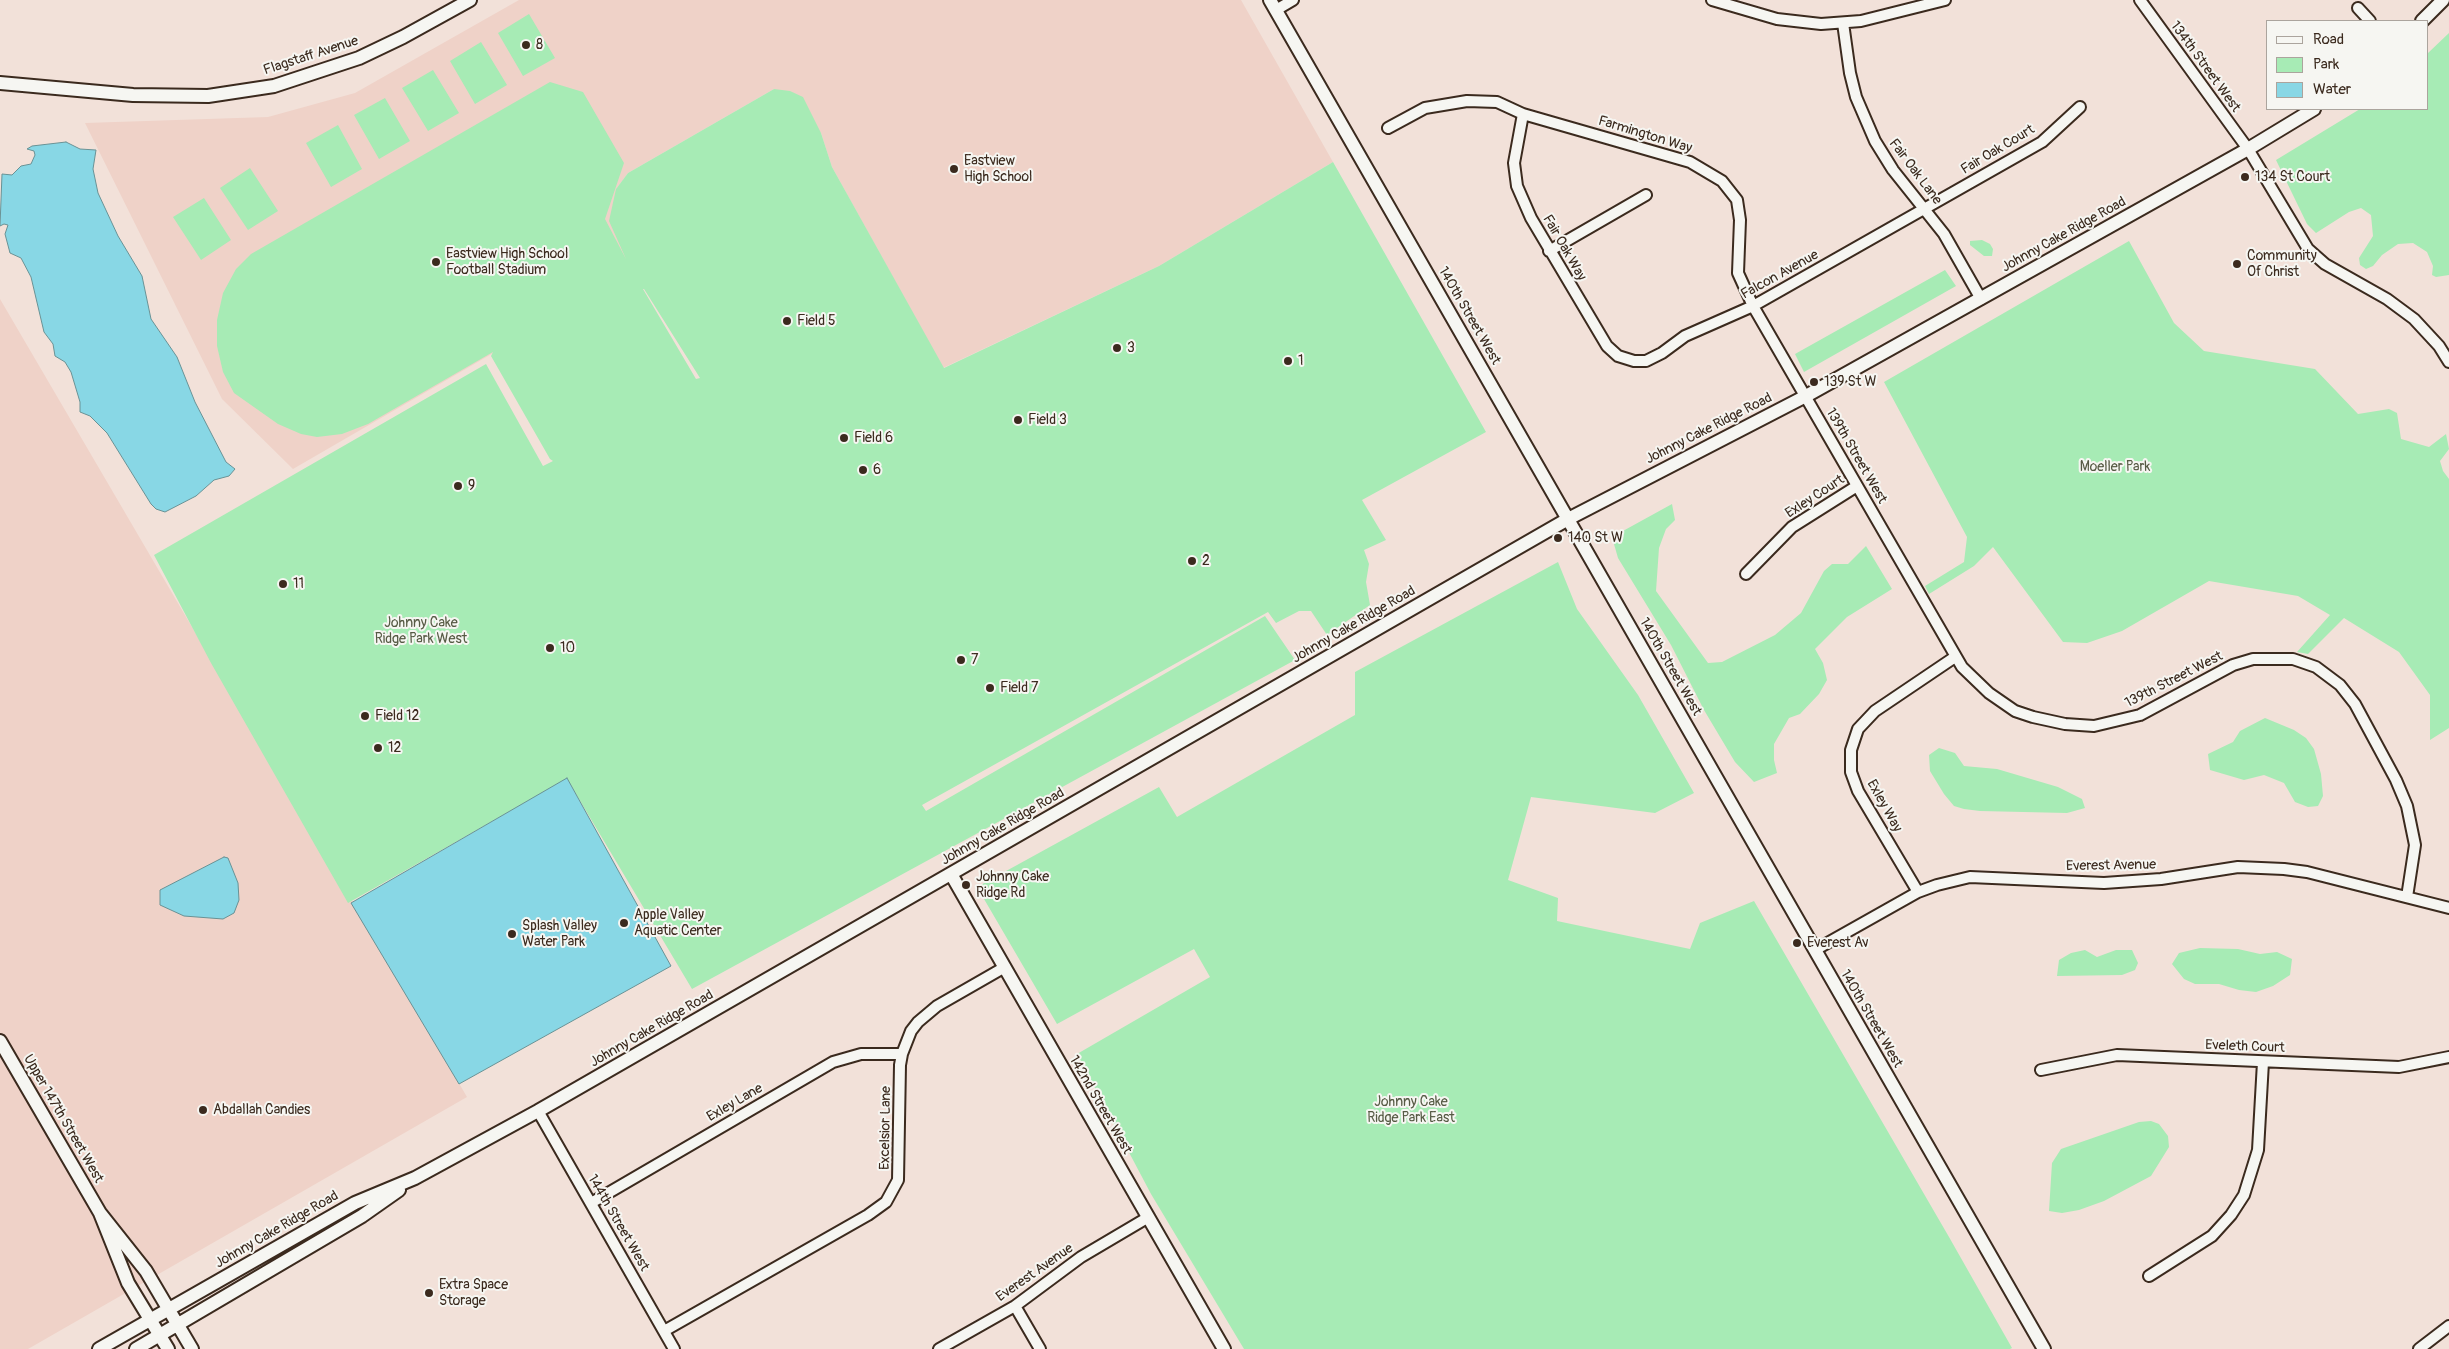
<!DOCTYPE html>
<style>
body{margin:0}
#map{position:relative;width:2449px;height:1349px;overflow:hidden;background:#f2e1d9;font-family:Pangolin,sans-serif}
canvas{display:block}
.legend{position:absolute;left:2266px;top:20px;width:162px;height:90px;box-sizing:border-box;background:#f6f6f2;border:1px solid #aba49d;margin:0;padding:6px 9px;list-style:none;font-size:15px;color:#3b2a1e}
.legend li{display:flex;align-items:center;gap:10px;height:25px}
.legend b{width:25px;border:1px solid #aba49d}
</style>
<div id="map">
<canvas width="2449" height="1349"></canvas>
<ul class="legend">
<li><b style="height:6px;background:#f6f6f2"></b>Road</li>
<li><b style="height:14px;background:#a7ebb5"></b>Park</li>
<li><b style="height:14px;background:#88d7e5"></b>Water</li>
</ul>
</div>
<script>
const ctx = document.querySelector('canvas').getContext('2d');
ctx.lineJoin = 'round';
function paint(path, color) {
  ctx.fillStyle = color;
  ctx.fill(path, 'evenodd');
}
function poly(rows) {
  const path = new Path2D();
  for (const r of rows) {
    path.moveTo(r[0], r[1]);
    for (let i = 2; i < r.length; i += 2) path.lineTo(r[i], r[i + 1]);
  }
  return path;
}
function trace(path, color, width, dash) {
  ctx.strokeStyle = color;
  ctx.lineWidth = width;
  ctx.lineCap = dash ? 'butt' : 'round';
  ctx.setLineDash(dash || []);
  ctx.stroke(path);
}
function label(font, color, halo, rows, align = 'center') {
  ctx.font = font + ' Pangolin,sans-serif';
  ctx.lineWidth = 4;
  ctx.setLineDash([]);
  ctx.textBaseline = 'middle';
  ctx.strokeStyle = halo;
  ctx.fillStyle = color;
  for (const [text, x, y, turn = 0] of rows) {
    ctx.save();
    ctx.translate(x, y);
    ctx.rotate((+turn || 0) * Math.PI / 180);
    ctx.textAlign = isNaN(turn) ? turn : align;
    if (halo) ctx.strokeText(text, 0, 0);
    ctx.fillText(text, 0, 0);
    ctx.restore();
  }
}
paint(poly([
 [519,0,1241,0,1333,162,1159,266,943,368,832,167,821,133,774,89,628,173,616,189,633,272,293,469,222,399,85,123,268,117,355,93],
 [0,299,467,1097,28,1349,0,1349]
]), '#efd2c8');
paint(poly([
 [529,14,555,58,523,76,498,33],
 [2449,33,2449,275,2436,277,2432,275,2433,266,2427,252,2413,243,2398,244,2382,255,2373,266,2366,269,2360,265,2359,258,2373,236,2371,215,2361,208,2349,212,2316,233,2307,224,2276,160,2360,109,2428,109,2428,53],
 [481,42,507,85,475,104,450,61],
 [433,70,459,113,428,131,402,88],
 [550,82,583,92,624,163,605,219,626,259,609,221,616,189,628,173,774,89,790,91,803,97,821,133,832,167,944,368,1159,266,1333,162,1486,432,1362,500,1386,540,1364,550,1369,564,1366,582,1370,605,1327,635,1311,611,1299,611,1276,623,1268,612,922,805,926,811,1265,616,1295,660,692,989,567,779,348,903,211,663,154,555,486,364,543,466,553,461,550,459,491,356,493,352,368,424,342,434,317,437,301,434,278,424,234,393,223,372,217,346,217,320,223,293,236,269,251,254],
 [643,289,644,289,700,378,696,379],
 [385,98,410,141,379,159,354,115],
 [338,125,362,169,331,187,306,143],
 [250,168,278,211,248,230,220,188],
 [204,198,231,240,201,260,173,217],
 [1982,240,1990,244,1993,249,1992,256,1984,256,1970,245,1970,241],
 [2129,241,2174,323,2204,351,2315,369,2358,414,2389,409,2397,413,2401,439,2429,447,2446,434,2449,449,2440,461,2443,471,2449,479,2449,728,2430,740,2430,695,2399,652,2344,618,2308,654,2297,652,2330,615,2298,596,2209,581,2122,631,2087,643,2063,642,1993,547,1974,566,1929,594,1925,586,1964,562,1967,537,1884,382],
 [1945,270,1956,286,1804,372,1795,354],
 [1672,504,1675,520,1666,529,1659,548,1656,591,1708,663,1722,662,1775,635,1801,613,1824,571,1832,564,1848,564,1866,546,1892,589,1847,617,1815,649,1823,663,1827,680,1819,694,1800,714,1789,718,1774,744,1774,760,1777,773,1754,782,1735,762,1704,710,1671,645,1618,558,1612,537],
 [1558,562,1577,609,1638,695,1694,793,1655,813,1531,797,1508,880,1558,898,1557,921,1690,949,1700,923,1754,901,1949,1237,2012,1348,2010,1349,1244,1349,1151,1194,1077,1054,1210,977,1194,949,1057,1024,977,887,1159,787,1177,817,1355,715,1355,672],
 [2265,718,2294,730,2306,738,2314,749,2321,774,2323,796,2318,806,2308,807,2295,802,2284,783,2264,775,2244,780,2210,770,2208,754,2233,742,2240,731],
 [1939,748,1955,753,1964,766,1997,769,2058,787,2082,799,2085,808,2067,813,1980,811,1964,809,1954,806,1944,794,1930,771,1929,755],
 [2200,948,2238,949,2260,954,2277,952,2292,959,2290,975,2273,986,2256,992,2239,990,2219,984,2195,984,2184,979,2172,964,2179,953],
 [2085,950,2097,957,2116,950,2132,950,2138,963,2135,970,2122,975,2057,976,2059,960,2071,953],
 [2151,1121,2159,1124,2168,1136,2169,1147,2151,1176,2104,1201,2079,1210,2062,1213,2049,1211,2052,1163,2061,1149,2139,1122]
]), '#a7ebb5');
const water = poly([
 [66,142,80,149,96,150,93,169,98,193,118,236,142,276,151,319,177,357,195,402,226,462,235,469,229,476,214,480,196,496,165,512,156,509,151,504,107,433,90,416,80,412,80,402,71,372,65,362,55,356,53,344,44,332,31,277,21,258,10,253,5,234,8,225,4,224,0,226,2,174,12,175,21,166,31,164,35,155,34,151,27,149,32,146,66,142],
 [567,778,671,966,459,1084,351,903,567,778],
 [224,857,228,858,238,883,239,900,234,913,223,919,184,916,160,905,160,890,224,857]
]);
paint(water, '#88d7e5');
trace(water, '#699295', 1);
const minor = poly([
 [1712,0,1777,19,1821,24,1861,21,1945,0],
 [2140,0,2248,149,2308,249,2325,264,2387,299,2414,319,2439,346,2449,362],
 [2358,8,2370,21],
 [1276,10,1293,0],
 [1843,23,1850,73,1856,97,1875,141,1893,170,1944,234,1981,299],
 [1523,114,1514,163,1517,186,1531,218,1607,346,1618,356,1634,361,1646,361,1662,353,1685,336,1753,306,2042,142,2080,107],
 [1388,128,1425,108,1467,101,1497,102,1523,114,1690,162,1722,181,1737,200,1740,220,1738,273,1753,306,1962,667,1989,693,2015,711,2033,717,2065,724,2094,726,2140,715,2233,665,2253,659,2293,659,2316,667,2340,685,2355,704,2396,780,2407,806,2415,845,2407,897],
 [1549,251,1646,195],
 [1746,574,1792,527,1857,486],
 [1918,892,1858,791,1851,772,1851,750,1858,729,1875,711,1955,657],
 [1815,950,1918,892,1937,885,1970,877,2104,883,2161,879,2238,867,2284,869,2307,872,2449,908],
 [2041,1070,2117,1055,2399,1067,2449,1057],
 [538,1111,674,1349],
 [591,1203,833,1062,861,1054,902,1054],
 [2149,1276,2212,1236,2231,1215,2244,1195,2258,1150,2263,1062],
 [1015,1306,1040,1349],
 [664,1331,868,1215,886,1202,898,1180,900,1065,902,1054,911,1031,918,1022,937,1006,1005,967],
 [939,1349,1015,1306,1081,1257,1147,1218],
 [2419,1349,2449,1326]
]);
const tertiary = poly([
 [1270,0,2044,1349],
 [2422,21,2443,0],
 [0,83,133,95,208,96,274,86,359,58,403,37,470,0],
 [951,874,1224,1349],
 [0,1041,100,1213],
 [99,1349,355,1203,415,1178,538,1111,1568,519,1806,396,2248,149,2314,109],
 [136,1349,362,1216,399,1190],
 [168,1349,128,1283,100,1213,146,1271,192,1349]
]);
trace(minor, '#3b2a1e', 14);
trace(tertiary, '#3b2a1e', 16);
trace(minor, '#f6f6f2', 10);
trace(tertiary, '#f6f6f2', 12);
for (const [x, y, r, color] of [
 [526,45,5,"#3b2a1e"],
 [954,169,5,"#3b2a1e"],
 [2245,177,5,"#3b2a1e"],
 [436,262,5,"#3b2a1e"],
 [2237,264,5,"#3b2a1e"],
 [787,321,5,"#3b2a1e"],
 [1117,348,5,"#3b2a1e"],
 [1288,361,5,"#3b2a1e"],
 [1814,382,5,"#3b2a1e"],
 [1018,420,5,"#3b2a1e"],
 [844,438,5,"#3b2a1e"],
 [863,470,5,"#3b2a1e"],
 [458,486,5,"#3b2a1e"],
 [1558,538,5,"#3b2a1e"],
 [1192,561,5,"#3b2a1e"],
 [283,584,5,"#3b2a1e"],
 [550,648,5,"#3b2a1e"],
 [961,660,5,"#3b2a1e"],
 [990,688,5,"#3b2a1e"],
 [365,716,5,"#3b2a1e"],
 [378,748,5,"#3b2a1e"],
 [966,885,5,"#3b2a1e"],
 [624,923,5,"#3b2a1e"],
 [512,934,5,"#3b2a1e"],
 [1797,943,5,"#3b2a1e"],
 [203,1110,5,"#3b2a1e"],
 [429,1293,5,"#3b2a1e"]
]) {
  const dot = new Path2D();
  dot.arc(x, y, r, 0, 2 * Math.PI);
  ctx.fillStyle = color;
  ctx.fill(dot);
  trace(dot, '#f6f6f2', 2);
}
label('14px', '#3b2a1e', '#f6f6f2', [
 ["8",536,45],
 ["Eastview",964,161],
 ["High School",964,177],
 ["134 St Court",2255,177],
 ["Eastview High School",446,254],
 ["Football Stadium",446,270],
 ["Community",2247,256],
 ["Of Christ",2247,272],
 ["Field 5",797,321],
 ["3",1127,348],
 ["1",1298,361],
 ["139 St W",1824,382],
 ["Field 3",1028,420],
 ["Field 6",854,438],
 ["6",873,470],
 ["9",468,486],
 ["140 St W",1568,538],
 ["2",1202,561],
 ["11",293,584],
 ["10",560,648],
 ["7",971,660],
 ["Field 7",1000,688],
 ["Field 12",375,716],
 ["12",388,748],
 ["Johnny Cake",976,877],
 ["Ridge Rd",976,893],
 ["Apple Valley",634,915],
 ["Aquatic Center",634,931],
 ["Splash Valley",522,926],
 ["Water Park",522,942],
 ["Everest Av",1807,943],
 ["Abdallah Candies",213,1110],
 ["Extra Space",439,1285],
 ["Storage",439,1301]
], 'left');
label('14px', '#3b2a1e', '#f6f6f2', [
 ["Flagstaff Avenue",311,56,-18],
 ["134th Street West",2205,67,54],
 ["Farmington Way",1645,135,17],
 ["Fair Oak Court",1998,150,-31],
 ["Fair Oak Lane",1915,172,53],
 ["Johnny Cake Ridge Road",2064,235,-29],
 ["Fair Oak Way",1564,248,60],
 ["Falcon Avenue",1780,275,-29],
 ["140th Street West",1469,316,60],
 ["Johnny Cake Ridge Road",1709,429,-27],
 ["139th Street West",1856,456,60],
 ["Exley Court",1815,497,-33],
 ["Johnny Cake Ridge Road",1354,625,-30],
 ["140th Street West",1670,667,60],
 ["139th Street West",2174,680,-27],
 ["Exley Way",1884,806,61],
 ["Johnny Cake Ridge Road",1003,827,-30],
 ["Everest Avenue",2111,866,-1],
 ["140th Street West",1871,1019,60],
 ["Johnny Cake Ridge Road",652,1029,-30],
 ["Eveleth Court",2245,1047,2],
 ["Exley Lane",735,1103,-30],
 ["142nd Street West",1100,1105,60],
 ["Upper 147th Street West",63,1119,60],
 ["Excelsior Lane",886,1128,-89],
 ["144th Street West",618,1223,60],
 ["Johnny Cake Ridge Road",277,1230,-30],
 ["Everest Avenue",1035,1273,-35]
]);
label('14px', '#565a44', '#f6f6f2', [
 ["Moeller Park",2115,467],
 ["Johnny Cake",421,623],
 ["Ridge Park West",421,639],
 ["Johnny Cake",1411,1102],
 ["Ridge Park East",1411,1118]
]);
</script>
